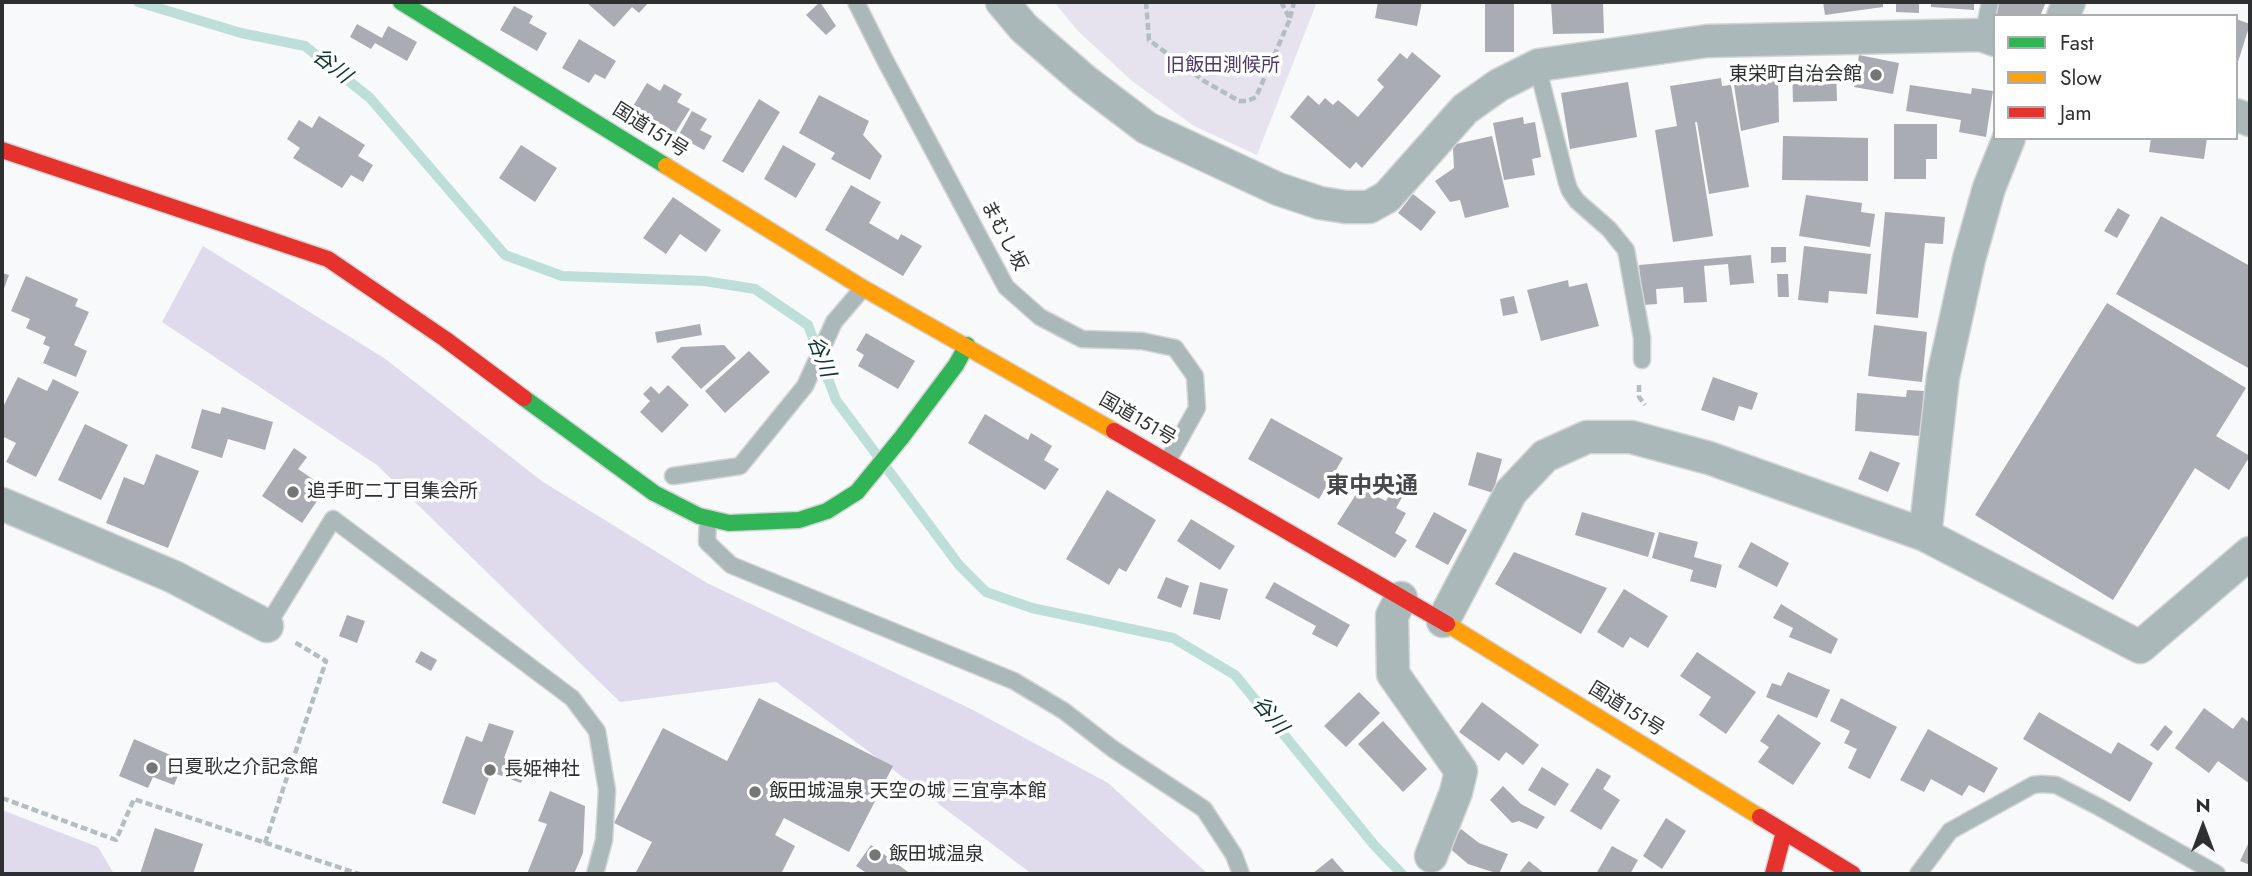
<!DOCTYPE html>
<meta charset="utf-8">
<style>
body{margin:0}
#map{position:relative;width:2252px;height:876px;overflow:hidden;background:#f7f9fb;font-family:Jost,sans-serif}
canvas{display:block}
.frame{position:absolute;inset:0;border:4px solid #2d2f30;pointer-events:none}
.legend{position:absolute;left:1993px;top:14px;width:245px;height:126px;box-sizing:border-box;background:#fff;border:2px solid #abacac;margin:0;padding:9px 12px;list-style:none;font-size:21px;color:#2d2f30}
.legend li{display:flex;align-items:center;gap:14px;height:35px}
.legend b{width:35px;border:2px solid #abacac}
.north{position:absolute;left:2168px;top:792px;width:70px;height:70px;-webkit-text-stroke:5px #fff;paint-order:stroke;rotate:0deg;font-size:19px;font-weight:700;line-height:28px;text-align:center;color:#2d2f30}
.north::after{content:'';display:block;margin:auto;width:24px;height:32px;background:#2d2f30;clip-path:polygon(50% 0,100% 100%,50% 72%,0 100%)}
</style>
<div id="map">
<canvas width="2252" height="876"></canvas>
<div class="frame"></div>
<ul class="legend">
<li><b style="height:9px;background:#30b455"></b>Fast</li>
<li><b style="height:9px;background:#ff9f0a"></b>Slow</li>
<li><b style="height:9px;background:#e5322d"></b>Jam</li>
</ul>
<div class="north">N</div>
</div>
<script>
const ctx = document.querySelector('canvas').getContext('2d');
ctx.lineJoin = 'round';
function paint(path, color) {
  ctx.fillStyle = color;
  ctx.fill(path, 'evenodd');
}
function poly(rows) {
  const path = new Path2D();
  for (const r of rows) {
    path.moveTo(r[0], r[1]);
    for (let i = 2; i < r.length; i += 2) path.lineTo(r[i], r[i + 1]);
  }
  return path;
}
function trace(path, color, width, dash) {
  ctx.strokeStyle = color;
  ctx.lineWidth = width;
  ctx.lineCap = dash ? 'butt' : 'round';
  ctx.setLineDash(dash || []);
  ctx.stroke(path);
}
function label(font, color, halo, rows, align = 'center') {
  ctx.font = font + ' Jost,"Noto Sans JP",sans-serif';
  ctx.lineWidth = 7;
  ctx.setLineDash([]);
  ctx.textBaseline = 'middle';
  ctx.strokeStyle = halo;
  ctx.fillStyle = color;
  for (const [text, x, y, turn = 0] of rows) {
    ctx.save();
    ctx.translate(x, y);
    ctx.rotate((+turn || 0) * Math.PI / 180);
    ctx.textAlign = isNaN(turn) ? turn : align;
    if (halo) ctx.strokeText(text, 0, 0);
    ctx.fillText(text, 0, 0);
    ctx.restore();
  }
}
paint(poly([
 [1054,2,1317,2,1257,155,1194,126,1132,81,1078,31]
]), '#e6e3ef');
paint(poly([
 [203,246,384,358,543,482,707,583,971,709,1108,783,1208,874,1032,874,776,682,620,702,377,465,162,322],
 [2,810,98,847,114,874,2,874]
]), '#e0daed');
trace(poly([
 [138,2,241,33,305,46,370,98,505,255,562,276,705,281,755,289,808,325,836,400,959,565,986,592,1032,608,1173,638,1235,675,1375,846,1402,874]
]), '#beded9', 10);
paint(poly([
 [586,2,649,2,639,13,632,7,614,27],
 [820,2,836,26,826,35,806,15],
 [1378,2,1422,2,1417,26,1375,18],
 [1485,2,1514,2,1514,52,1485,52],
 [1551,2,1603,2,1604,33,1553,34],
 [1823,2,1883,2,1883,7,1825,15],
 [1896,2,1919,2,1919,13,1896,12],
 [1931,2,1974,2,1974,10,1931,7],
 [1997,2,2046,2,2040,16,1994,16],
 [514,6,533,16,529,23,547,33,537,51,500,30],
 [2236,19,2250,24,2237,65,2236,65],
 [357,24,382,38,388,26,417,42,407,61,375,43,371,49,350,37],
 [579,39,616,61,605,79,595,74,589,83,562,68],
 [1412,52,1441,76,1362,168,1356,162,1350,169,1290,117,1308,95,1319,105,1325,98,1333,105,1338,100,1358,117,1384,87,1377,80,1400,53,1407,59],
 [1859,55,1899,63,1893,94,1854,87],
 [1836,67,1837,101,1793,102,1792,68],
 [1778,75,1779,122,1741,131,1734,85],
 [1721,78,1722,86,1731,85,1749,187,1709,194,1697,122,1695,122,1713,236,1673,242,1655,130,1677,126,1670,86],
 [1628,82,1637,137,1570,149,1561,93],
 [647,83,660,91,664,84,682,94,677,102,690,109,675,133,632,108],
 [1910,85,1971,94,1972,88,1993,91,1986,137,1959,132,1961,120,1906,111],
 [819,95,869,121,863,135,882,156,870,180,831,159,835,153,799,133],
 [759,99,780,112,743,173,722,161],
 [692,111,707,119,700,130,712,136,704,150,678,136],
 [319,116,365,145,358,156,373,165,363,182,351,175,342,188,293,158,300,148,287,139,299,120,312,128],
 [1523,117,1524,124,1535,122,1541,157,1532,159,1535,175,1504,180,1493,123],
 [1894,124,1937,124,1937,159,1926,159,1926,179,1894,179],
 [1492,136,1509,207,1465,218,1460,200,1450,202,1435,181,1454,168,1453,149,1456,144],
 [1783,136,1868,138,1868,181,1782,180],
 [2151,138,2207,138,2204,159,2149,152],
 [521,145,557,168,535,202,499,178],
 [783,145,816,164,796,198,764,179],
 [851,185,881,202,869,223,898,240,901,234,922,246,903,276,825,230],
 [1413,194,1436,212,1421,231,1398,213],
 [1806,195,1862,203,1861,212,1875,214,1870,247,1799,236],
 [673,197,721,230,706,252,680,234,666,254,643,238],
 [2118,208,2130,215,2117,238,2104,231],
 [1885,212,1945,217,1943,244,1925,243,1918,318,1876,314],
 [2161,216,2250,266,2250,369,2116,294],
 [1804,246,1871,254,1867,294,1829,291,1828,303,1798,300],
 [1771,247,1786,247,1786,262,1771,263],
 [1751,255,1754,283,1730,285,1728,264,1704,266,1707,302,1684,303,1683,287,1656,289,1657,304,1643,305,1639,265],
 [2,273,9,275,2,294],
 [1777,274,1788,274,1789,297,1778,297],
 [26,276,78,299,75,306,89,312,74,345,87,351,76,377,43,363,50,347,43,344,46,337,26,328,30,319,11,311],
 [1568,280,1569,287,1587,283,1599,326,1541,341,1527,290],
 [1514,296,1518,313,1503,316,1500,299],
 [2107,303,2246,388,2216,436,2250,456,2229,490,2195,468,2113,600,1975,515],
 [700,324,702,335,657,343,655,332],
 [1874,325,1927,332,1922,382,1868,376],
 [866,333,915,361,898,389,858,366,864,355,856,350],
 [724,345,736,358,701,389,671,357,681,347],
 [749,351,770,372,725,413,705,391],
 [18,377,47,391,53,379,79,392,36,477,6,462,16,443,2,436,4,422,2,421,2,409],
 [1713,377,1758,393,1752,410,1739,406,1734,421,1701,410],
 [668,385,689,405,662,433,640,412,650,401,643,394,651,386,659,394],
 [1907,390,1924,391,1920,436,1855,431,1857,393,1906,397],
 [222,407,273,422,265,450,228,439,222,458,191,448,202,409,220,414],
 [985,414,1028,440,1031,433,1052,446,1044,460,1059,469,1045,490,968,443],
 [1271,418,1343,458,1319,499,1248,459],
 [85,424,128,445,101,500,58,480],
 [294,448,307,457,298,469,326,488,302,523,262,496],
 [1870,451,1900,463,1888,492,1858,479],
 [1477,452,1502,459,1493,493,1468,485],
 [156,454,199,471,168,548,106,523,124,477,144,485],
 [1369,474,1386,482,1378,497,1386,501,1395,485,1405,492,1396,508,1406,513,1395,533,1407,540,1395,558,1337,524],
 [1107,490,1156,520,1126,572,1119,568,1109,585,1066,559],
 [1434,512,1467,530,1448,565,1415,547],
 [1582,512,1655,533,1648,557,1575,535],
 [1191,519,1235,546,1220,570,1177,541],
 [1659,532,1698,542,1694,557,1722,565,1716,588,1690,581,1693,570,1652,558],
 [1751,542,1789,563,1777,587,1738,567],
 [1514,552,1607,588,1581,634,1495,584],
 [1166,577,1189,586,1181,608,1157,598],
 [1200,582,1228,589,1220,620,1193,614],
 [1274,582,1350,625,1337,647,1312,634,1316,626,1265,598],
 [1624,589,1668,616,1648,648,1630,637,1623,648,1597,632],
 [1781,604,1838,639,1831,654,1789,637,1793,628,1773,618],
 [347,615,365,621,357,643,339,636],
 [421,651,437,660,431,671,415,662],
 [1697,652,1756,692,1726,734,1699,715,1711,697,1680,676],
 [1788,672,1830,690,1817,718,1766,697,1772,683,1781,686],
 [1359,692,1380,713,1346,747,1324,726],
 [759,698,893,766,849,852,784,818,775,835,795,846,781,874,635,874,652,842,614,823,663,728,727,761],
 [1841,698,1897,727,1870,779,1848,768,1857,749,1844,743,1850,731,1830,721],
 [1482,702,1539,745,1523,765,1506,752,1499,761,1459,732],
 [2204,708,2233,729,2242,717,2250,723,2250,784,2218,761,2209,773,2175,748],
 [2039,712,2111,754,2118,742,2153,763,2130,802,2023,739],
 [1778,714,1821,743,1793,785,1758,762,1769,747,1760,741],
 [1383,721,1427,769,1403,792,1358,744],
 [489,723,514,731,504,758,527,767,521,783,491,772,475,815,442,803,466,736,482,742],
 [2165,725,2173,732,2158,751,2150,745],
 [1928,729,1998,768,1984,793,1969,785,1962,796,1931,779,1924,792,1900,780],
 [134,739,184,761,174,785,153,777,148,788,119,776],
 [1542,767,1569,784,1555,806,1528,790],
 [1597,768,1611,776,1603,789,1620,800,1601,830,1570,811],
 [1503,786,1521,804,1545,817,1537,829,1519,821,1512,823,1490,800],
 [550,791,585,806,583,853,574,874,527,874,547,824,538,821],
 [1666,818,1686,831,1662,869,1643,856],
 [155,828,203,844,193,874,140,874],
 [1461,829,1479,843,1508,854,1499,874,1468,864,1448,847],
 [2250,840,2250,865,2240,861],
 [871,845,911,874,868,874,856,866],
 [1612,846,1638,860,1630,874,1596,874],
 [1332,858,1346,874,1312,874],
 [1529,861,1545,874,1518,874]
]), '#aaacb3');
const lane = poly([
 [856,2,885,60,1006,287,1040,317,1082,339,1142,341,1175,348,1195,376,1197,408,1167,462],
 [1983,36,1990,2],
 [1539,65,1541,81,1567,183,1570,191,1577,201,1609,229,1626,250,1642,338,1642,360],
 [673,476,740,466,805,386,834,322,863,288],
 [708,518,707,542,731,565,1014,681,1064,711,1113,749,1204,809,1234,855,1241,874],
 [267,626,333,519,572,698,597,731,607,790,604,840,595,874],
 [1918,874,1950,831,2033,785,2041,784,2056,785,2099,807,2217,874]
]);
const street = poly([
 [1002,2,1024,28,1085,81,1147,128,1278,189,1320,203,1346,207,1369,207,1387,197,1465,109,1499,85,1539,65,1707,41,1981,35,1995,40],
 [2063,16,2069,2],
 [2236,115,2250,120],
 [2,504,174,577,267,626],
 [1925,535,1943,377,1969,259,1989,188,2009,138],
 [1401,598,1392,616,1393,674,1461,771,1456,792,1431,856],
 [1443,621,1511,492,1545,456,1587,437,1631,437,1709,458,1925,535,2140,647,2250,553]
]);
const fast = poly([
 [401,2,666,166],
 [524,398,654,493,699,516,729,523,799,520,827,511,857,492,902,437,956,365,967,345]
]);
const slow = poly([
 [666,166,863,288,1114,431],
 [1447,624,1760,817]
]);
const jam = poly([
 [2,150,328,259,445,339,524,398],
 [1114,431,1447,624],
 [1760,817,1853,874],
 [1773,874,1784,832]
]);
trace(lane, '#d3d5d6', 19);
trace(street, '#d3d5d6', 35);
trace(fast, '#d3d5d6', 19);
trace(slow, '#d3d5d6', 19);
trace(jam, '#d3d5d6', 19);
trace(poly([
 [1146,2,1149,40,1204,81,1239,101,1248,101,1256,97,1290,19,1281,2],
 [1290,18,1294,2],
 [1639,385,1639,397,1645,405],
 [2,798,116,840,134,799,359,874],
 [265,843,326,661,293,641]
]), '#b4bdc0', 4.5, [7, 3.5]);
trace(lane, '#aab8ba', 16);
trace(street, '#aab8ba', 32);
trace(fast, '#30b455', 16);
trace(slow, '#ff9f0a', 16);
trace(jam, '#e5322d', 16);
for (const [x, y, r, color] of [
 [1876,75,7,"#747677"],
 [293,492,7,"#747677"],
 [152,768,7,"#747677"],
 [490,770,7,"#747677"],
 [755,792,7,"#747677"],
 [875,855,7,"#747677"]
]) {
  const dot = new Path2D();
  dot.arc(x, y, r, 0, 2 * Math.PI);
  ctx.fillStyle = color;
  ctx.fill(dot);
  trace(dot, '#fff', 2.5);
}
label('19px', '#4d3966', '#fff', [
 ["旧飯田測候所",1223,66]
]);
label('19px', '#2d2f30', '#fff', [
 ["東栄町自治会館",1862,75,"right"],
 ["追手町二丁目集会所",307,492],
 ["日夏耿之介記念館",166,768],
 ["長姫神社",504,770],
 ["飯田城温泉 天空の城 三宜亭本館",769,792],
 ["飯田城温泉",889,855]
], 'left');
label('19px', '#2d2f30', '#fff', [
 ["国道151号",650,131,32],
 ["まむし坂",1003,236,62],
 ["国道151号",1137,420,30],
 ["国道151号",1626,710,32]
]);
label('italic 21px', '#0a3531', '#fff', [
 ["谷川",331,67,38],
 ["谷川",820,357,69],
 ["谷川",1269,716,50]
]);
label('bold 23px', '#474a4d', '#fff', [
 ["東中央通",1372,487]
]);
</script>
